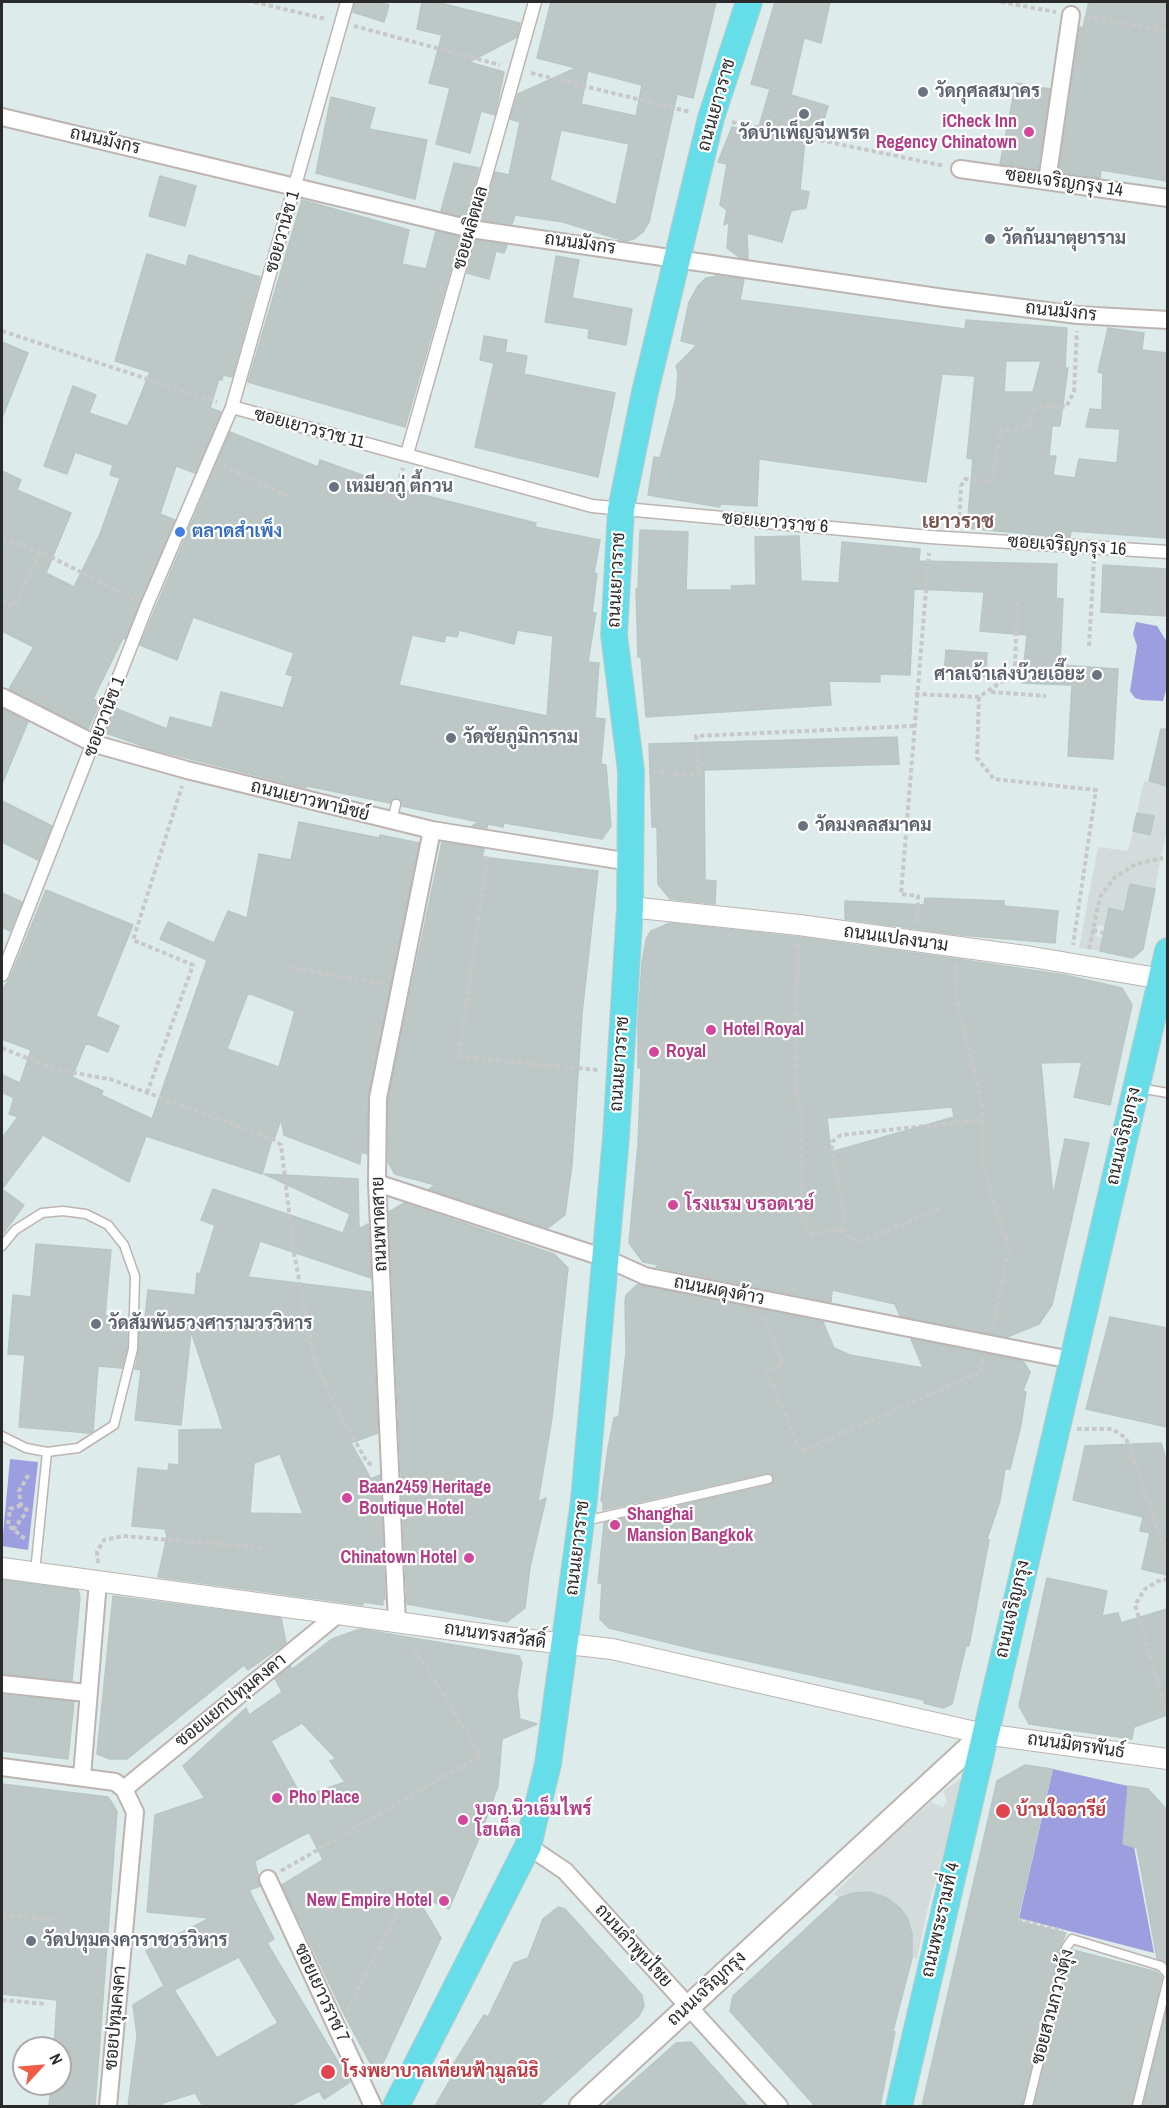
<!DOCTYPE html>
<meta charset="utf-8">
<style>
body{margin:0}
#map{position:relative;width:1169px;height:2108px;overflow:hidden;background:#ddecea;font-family:"Archivo Narrow",sans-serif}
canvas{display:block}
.frame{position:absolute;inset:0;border:3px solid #2a2a2a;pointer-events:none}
.north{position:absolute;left:12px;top:2036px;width:60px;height:60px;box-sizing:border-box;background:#fff;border:2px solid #aaa;border-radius:50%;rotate:64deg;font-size:16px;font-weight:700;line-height:24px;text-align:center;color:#2a2a2a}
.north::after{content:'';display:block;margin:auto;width:21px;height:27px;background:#f05c46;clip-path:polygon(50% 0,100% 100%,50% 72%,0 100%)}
</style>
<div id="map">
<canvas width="1169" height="2108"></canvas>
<div class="frame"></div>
<div class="north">N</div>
</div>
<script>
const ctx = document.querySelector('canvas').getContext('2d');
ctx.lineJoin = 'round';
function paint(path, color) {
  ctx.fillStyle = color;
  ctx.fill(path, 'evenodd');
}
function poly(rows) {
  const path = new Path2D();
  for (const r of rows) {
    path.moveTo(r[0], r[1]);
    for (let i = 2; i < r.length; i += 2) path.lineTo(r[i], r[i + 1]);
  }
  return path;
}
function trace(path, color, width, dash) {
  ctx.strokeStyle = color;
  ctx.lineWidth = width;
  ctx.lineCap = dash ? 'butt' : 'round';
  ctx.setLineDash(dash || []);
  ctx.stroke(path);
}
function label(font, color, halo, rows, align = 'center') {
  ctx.font = font + ' "Archivo Narrow",Sarabun,sans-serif';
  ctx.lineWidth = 4.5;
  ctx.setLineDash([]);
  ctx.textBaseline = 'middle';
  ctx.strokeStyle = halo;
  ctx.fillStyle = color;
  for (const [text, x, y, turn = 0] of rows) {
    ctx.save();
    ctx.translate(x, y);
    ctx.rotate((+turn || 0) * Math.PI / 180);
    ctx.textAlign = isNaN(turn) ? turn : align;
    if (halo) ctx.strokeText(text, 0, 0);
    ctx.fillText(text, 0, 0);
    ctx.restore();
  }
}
paint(poly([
 [1136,622,1157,626,1167,642,1167,687,1163,701,1142,700,1135,698,1130,691,1137,646,1133,634],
 [10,1459,38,1462,28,1550,2,1546],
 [1053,1769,1128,1786,1124,1844,1134,1847,1154,1953,1019,1918]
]), '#9d9edf');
paint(poly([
 [1144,781,1167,786,1167,828,1155,889,1130,884,1124,912,1109,908,1105,927,1098,925,1095,936,1103,938,1100,951,1079,948,1098,847,1128,851,1133,831,1150,834,1154,816,1137,813],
 [960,1779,963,1784,927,1911,917,1959,912,1958,869,1892,853,1893,839,1898,834,1894,887,1840,931,1802,943,1807,947,1801,943,1791]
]), '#d4dcdb');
const building = poly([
 [355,2,377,2,389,5,384,22,353,12,355,2],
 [422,2,436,2,520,23,517,37,469,62,504,72,495,115,481,111,470,153,436,144,450,88,429,83,442,35,417,29,422,2],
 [551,2,716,2,693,98,677,94,649,222,643,232,634,239,625,241,563,222,515,215,512,224,482,220,495,172,509,175,520,122,510,119,518,94,576,68,537,58,551,2],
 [588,71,642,85,636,116,581,104,588,71],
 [561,130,629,144,616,205,550,180,561,130],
 [775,2,830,2,821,43,804,38,791,95,828,106,820,134,806,130,800,190,809,192,806,208,791,211,782,242,747,233,748,259,740,258,727,248,729,222,724,225,727,210,720,205,727,164,718,162,732,127,757,133,770,89,751,84,775,2],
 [1089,2,1167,2,1167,181,1101,170,1100,178,1059,172,1080,27,1083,28,1089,2],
 [1016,83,1050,89,1038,169,1000,164,1016,83],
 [331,97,375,108,369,129,427,140,415,199,316,173,331,97],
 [454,163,479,168,466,217,441,211,454,163],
 [160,176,196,186,185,226,149,216,160,176],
 [302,200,409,230,402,264,426,269,436,231,460,237,405,427,248,382,302,200],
 [476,240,507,245,504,253,496,251,489,279,467,273,476,240],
 [147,254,186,266,189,255,260,277,232,377,223,375,222,380,219,379,210,408,221,412,195,473,176,466,160,514,175,520,125,639,123,638,93,699,100,702,88,729,9,689,34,647,2,631,2,471,21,480,17,490,71,513,46,573,74,587,100,534,120,478,110,475,113,465,75,452,67,474,44,466,73,386,96,395,89,413,127,426,131,419,150,372,115,361,147,254],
 [556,256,579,260,572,298,632,309,626,345,588,338,589,329,545,322,556,256],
 [717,276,744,279,740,300,965,329,966,320,1067,328,1065,368,1068,368,1060,426,1052,426,1049,456,1056,456,1053,475,1075,478,1079,459,1117,463,1120,429,1086,427,1090,409,1102,410,1103,373,1098,372,1108,328,1144,333,1142,350,1167,353,1167,538,1071,531,1070,538,967,528,973,459,967,458,975,376,942,374,926,482,759,459,757,506,720,504,720,507,648,495,654,457,660,458,676,398,678,373,676,366,697,345,681,341,689,302,698,286,706,278,717,276],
 [1006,361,1041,361,1033,392,1004,392,1006,361],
 [484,336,507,340,505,352,527,356,524,374,615,393,598,477,475,447,494,363,480,360,484,336],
 [2,342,28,353,2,418,2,342],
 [230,432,318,467,320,460,407,491,536,523,535,527,600,540,594,573,597,574,592,613,596,613,588,662,599,663,595,718,605,719,601,764,606,765,611,826,602,839,504,823,503,827,488,824,487,828,472,826,479,822,402,806,398,798,394,798,390,803,307,786,306,788,151,749,106,733,115,708,167,729,170,717,212,728,221,692,283,708,293,676,286,674,294,653,193,617,177,660,140,645,230,432],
 [459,630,514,644,517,630,553,636,547,716,399,685,412,635,444,642,446,635,457,637,459,630],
 [640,530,688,532,686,590,732,590,731,586,756,585,755,537,799,536,801,581,839,583,842,542,920,549,919,561,1057,564,1056,598,1063,599,1060,665,1118,669,1113,759,1068,756,1072,685,1022,683,1027,635,980,631,984,592,914,589,910,675,880,674,880,682,829,681,831,705,646,717,641,657,638,657,636,589,638,589,640,530],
 [1103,565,1167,569,1167,616,1101,612,1103,565],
 [946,650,987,653,986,677,944,674,946,650],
 [2,709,28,722,2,784,2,709],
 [1161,729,1167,729,1167,786,1149,781,1161,729],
 [897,737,899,764,704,770,705,880,716,881,715,904,670,899,658,884,657,827,652,827,649,744,897,737],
 [2,801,52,826,38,860,2,842,2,801],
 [1137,813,1154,816,1150,835,1133,831,1137,813],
 [299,822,379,838,380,835,419,843,368,1096,367,1154,361,1152,360,1164,284,1135,281,1119,275,1137,273,1136,262,1174,146,1136,129,1182,43,1135,2,1189,24,1205,2,1235,2,1138,18,1117,9,1114,14,1098,2,1092,2,1075,20,1083,31,1050,2,1039,2,990,10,978,46,890,133,925,96,1016,119,1026,108,1052,86,1043,72,1077,103,1091,101,1095,152,1119,207,960,160,939,168,922,214,943,228,911,247,918,259,854,291,860,299,822],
 [248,993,295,1011,279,1067,227,1049,248,993],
 [442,842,484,849,482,857,598,871,582,1014,572,1165,565,1215,548,1228,429,1189,435,1185,395,1174,388,1162,388,1099,442,842],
 [1130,884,1155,889,1143,949,1133,958,1100,951,1109,908,1124,912,1130,884],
 [2,893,22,902,10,931,2,927,2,893],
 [925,898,1004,901,1004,906,1058,911,1055,943,960,935,845,919,845,901,924,905,925,898],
 [670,923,798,937,957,959,1065,975,1122,988,1132,1005,1110,1105,1074,1097,1082,1062,1041,1063,1053,1196,1065,1139,1089,1143,1052,1305,1039,1324,1007,1337,900,1316,895,1304,832,1290,831,1302,656,1267,659,1265,643,1262,629,1243,638,1145,641,1068,638,1068,638,1020,642,963,646,939,651,931,670,923],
 [952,1107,954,1117,831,1152,827,1118,952,1107],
 [264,1174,358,1179,359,1229,368,1224,371,1278,260,1241,248,1277,371,1292,378,1433,351,1443,371,1479,380,1475,385,1599,383,1599,383,1605,363,1602,363,1605,158,1577,167,1536,165,1529,132,1526,138,1468,168,1471,169,1464,179,1465,179,1430,223,1429,191,1331,181,1425,135,1420,141,1370,135,1369,139,1349,140,1319,145,1319,148,1290,195,1295,197,1273,200,1274,215,1225,201,1220,213,1189,343,1233,350,1214,264,1174],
 [280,1454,303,1514,250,1513,254,1463,280,1454],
 [404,1203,554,1254,568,1268,552,1418,538,1502,546,1498,530,1567,525,1608,507,1622,407,1604,389,1212,404,1203],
 [36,1244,111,1250,105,1316,127,1318,127,1348,122,1368,98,1366,93,1431,89,1433,19,1427,25,1355,8,1354,13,1295,31,1297,36,1244],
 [638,1284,823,1322,834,1348,850,1355,923,1368,911,1339,1023,1361,1030,1372,1023,1391,1026,1392,1021,1425,1010,1469,1005,1469,1000,1501,987,1539,989,1540,969,1646,966,1646,952,1704,943,1708,924,1703,924,1700,702,1651,609,1628,600,1619,602,1583,598,1583,604,1523,769,1485,774,1480,772,1474,767,1473,603,1510,603,1500,601,1501,608,1448,614,1418,619,1416,626,1352,625,1301,626,1295,638,1284],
 [1110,1317,1167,1328,1167,1427,1086,1409,1110,1317],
 [1161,1443,1167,1463,1167,1575,1142,1569,1150,1533,1140,1531,1143,1517,1073,1500,1085,1446,1161,1443],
 [1047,1578,1107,1591,1102,1616,1118,1613,1121,1623,1167,1609,1167,1715,1134,1727,1132,1739,1029,1724,1019,1706,1047,1578],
 [2,1580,78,1590,80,1597,72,1681,2,1674,2,1580],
 [113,1596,281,1618,286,1643,248,1670,244,1665,127,1759,110,1759,97,1754,113,1596],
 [360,1629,519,1656,522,1663,517,1694,520,1719,537,1724,502,1739,498,1786,480,1836,449,1909,414,1893,441,1938,377,2076,345,2016,282,1885,323,1860,309,1832,255,1861,260,1886,249,1890,274,1939,267,1943,350,2082,324,2099,319,2091,290,2106,203,2106,195,2093,163,2103,161,2106,128,2106,137,2036,133,2005,164,1986,146,1951,210,1918,147,1912,155,1815,205,1798,183,1766,246,1708,249,1715,282,1692,275,1679,291,1666,291,1670,332,1639,360,1629],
 [302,1723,336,1759,330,1761,345,1782,302,1797,271,1741,302,1723],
 [239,1957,278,2023,217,2058,174,1990,239,1957],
 [2,1695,74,1702,68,1759,2,1751,2,1695],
 [1025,1765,1052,1769,1017,1921,1066,1933,1060,1947,1022,2106,922,2106,997,1781,1025,1765],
 [2,1784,108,1797,117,1811,95,2106,49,2106,51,2084,60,2084,60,2048,54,2048,57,2000,2,1994,2,1784],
 [1128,1786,1148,1789,1167,1810,1167,1964,1157,1958,1137,1848,1123,1844,1128,1786],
 [869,1892,887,1898,900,1908,908,1919,912,1934,912,1958,893,2031,895,2032,880,2106,815,2106,730,2011,733,1996,839,1898,853,1893,869,1892],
 [558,1907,565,1909,642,1995,644,2006,639,2016,539,2106,435,2106,452,2077,448,2073,484,2015,488,2017,514,1963,528,1958,543,1919,558,1907],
 [1073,1950,1157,1972,1162,1977,1131,2106,1034,2106,1073,1950],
 [1167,2008,1167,2106,1143,2106,1167,2008],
 [691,2042,748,2106,605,2106,676,2043,691,2042]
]);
paint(building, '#bdc7c6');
trace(building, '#b7c7c6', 1.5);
const service = poly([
 [392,821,396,804],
 [1139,1088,1168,1093],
 [2,1246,15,1230,42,1213,63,1211,86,1214,108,1225,124,1245,135,1276,133,1349,114,1425,78,1448,47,1452],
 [2,1436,26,1448,47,1452,35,1572],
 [585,1521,768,1479],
 [1028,2106,1066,1948,1072,1939,1161,1966,1168,1974],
 [1137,2106,1168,1979]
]);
const pedestrian = poly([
 [232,407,592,506,930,537,1168,552],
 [407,454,535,2],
 [2,975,147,605,232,407,347,2]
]);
const minor = poly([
 [2,117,471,229,944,298,1078,315,1168,320],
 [960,169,1168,198],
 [1047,181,1071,15],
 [2,697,95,744,187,770,432,830,630,862],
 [377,1183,605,1258,645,1276,1071,1360],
 [397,1623,377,1183,378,1098,432,830],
 [2,1684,87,1693],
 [2,1767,115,1782,124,1789,135,1812,108,2106],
 [82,1776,98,1581],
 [124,1789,338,1614],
 [528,1846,565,1871,779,2106],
 [268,1879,373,2106]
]);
const tertiary = poly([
 [630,907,799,925,1032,957,1168,980],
 [2,1568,505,1637,612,1649,984,1734,1168,1759]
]);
const secondary = poly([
 [581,2106,984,1734]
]);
const primary = poly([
 [396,2106,528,1846,548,1764,584,1500,616,1137,630,907,631,771,614,635,621,509,645,392,711,118,749,2],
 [899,2106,1168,951]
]);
trace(service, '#bdb3b1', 11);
trace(pedestrian, '#bdb3b1', 15);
trace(minor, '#bdb3b1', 20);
trace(tertiary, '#bdb3b1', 22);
trace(secondary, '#bdb3b1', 26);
trace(primary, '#c8c8c8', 28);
trace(poly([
 [254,2,326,19],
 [1001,2,1056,12],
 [1087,17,1168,31],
 [354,26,500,65],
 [531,73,690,112],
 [732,122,945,166],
 [2,331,217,402],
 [223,466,290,497],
 [393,499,403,468],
 [959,524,961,486,965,479,987,481,993,477,1001,431,1027,428,1033,411,1038,407,1066,407,1074,392,1077,331],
 [2,538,49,556,134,599],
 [2,601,14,606,40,553],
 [1089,646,1094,560],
 [991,692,1046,696],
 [915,694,979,697,1007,678,1015,667,1017,603],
 [979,697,977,758,994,779,1096,790,1073,945],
 [652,772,699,775,696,736,913,726],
 [487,856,459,1057,598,1070],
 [917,922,918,896,901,894,929,553],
 [1093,930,1104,933],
 [798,944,795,1082,801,1112,802,1219,810,1234,841,1229,845,1220,832,1149,833,1141,841,1135,982,1120],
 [1089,949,1100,897,1115,877,1136,864,1163,858],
 [957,965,955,982,959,1011,982,1103,984,1172,1009,1249,993,1326],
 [288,967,384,984],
 [2,1048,57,1070,110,1079,273,1139,281,1145,294,1253,314,1358,334,1404,367,1462,373,1466],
 [147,1093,193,965,133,940,182,786],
 [841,1229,851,1239,860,1241,940,1209],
 [764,1317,783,1364,767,1371,801,1452,980,1372,983,1359],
 [1077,1429,1112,1429,1126,1438,1168,1561],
 [21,1505,10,1509,8,1525,25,1539],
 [28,1511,21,1505,19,1491,29,1474],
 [13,1530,25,1514],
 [98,1563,97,1552,104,1540,123,1536,265,1548],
 [1168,1579,1158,1581,1145,1589,1135,1605,1168,1715],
 [281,1871,481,1755,413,1646],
 [2,1915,55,1919],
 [1018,1920,1063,1931],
 [2,2000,47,2004],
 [347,2010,399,1909]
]), '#c8c8c8', 4, [4.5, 3]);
trace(service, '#fff', 8);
trace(pedestrian, '#fff', 12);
trace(minor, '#fff', 16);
trace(tertiary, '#fff', 20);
trace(secondary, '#fff', 22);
trace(primary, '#65dee9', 26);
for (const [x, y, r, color] of [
 [923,92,6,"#6b7280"],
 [804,114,6,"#6b7280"],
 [1029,132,6,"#d1479c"],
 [990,239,6,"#6b7280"],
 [334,487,6,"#6b7280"],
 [180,532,6,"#3f7fe0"],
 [1097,675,6,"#6b7280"],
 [451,738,6,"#6b7280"],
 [803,826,6,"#6b7280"],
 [711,1030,6,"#d1479c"],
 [654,1052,6,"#d1479c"],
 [673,1205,6,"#d1479c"],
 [96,1324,6,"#6b7280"],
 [347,1498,6,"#d1479c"],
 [615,1525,6,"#d1479c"],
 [469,1558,6,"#d1479c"],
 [277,1798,6,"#d1479c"],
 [1003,1811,8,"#e0444e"],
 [463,1820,6,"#d1479c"],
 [444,1901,6,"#d1479c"],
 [31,1941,6,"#6b7280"],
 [328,2072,8,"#e0444e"]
]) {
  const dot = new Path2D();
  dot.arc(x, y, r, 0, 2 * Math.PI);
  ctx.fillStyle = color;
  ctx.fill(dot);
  trace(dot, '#fff', 2);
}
label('bold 18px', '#5b616d', '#fff', [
 ["วัดกุศลสมาคร",935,92],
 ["วัดบำเพ็ญจีนพรต",804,134,"center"],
 ["วัดกันมาตุยาราม",1002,239],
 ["เหมียวกู่ ตี้กวน",346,487],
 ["ศาลเจ้าเล่งบ๊วยเอี๊ยะ",1085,675,"right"],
 ["วัดชัยภูมิการาม",463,738],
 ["วัดมงคลสมาคม",815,826],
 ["วัดสัมพันธวงศารามวรวิหาร",108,1324],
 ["วัดปทุมคงคาราชวรวิหาร",43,1941]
], 'left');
label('18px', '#2a2a2a', '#fff', [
 ["ถนนเยาวราช",717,105,-74],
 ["ถนนมังกร",105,141,13],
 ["ซอยเจริญกรุง 14",1064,183,8],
 ["ซอยผลิตผล",471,228,-74],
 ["ซอยวานิช 1",283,232,-74],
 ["ถนนมังกร",580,244,8],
 ["ถนนมังกร",1061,312,6],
 ["ซอยเยาวราช 11",309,429,15],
 ["ซอยเยาวราช 6",775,523,5],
 ["ซอยเจริญกรุง 16",1067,546,4],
 ["ถนนเยาวราช",617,580,-87],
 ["ซอยวานิช 1",105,717,-69],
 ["ถนนเยาวพานิชย์",310,801,14],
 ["ถนนแปลงนาม",896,939,8],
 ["ถนนเยาวราช",620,1064,-86],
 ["ถนนเจริญกรุง",1124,1136,-77],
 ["ถนนพาดสาย",380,1224,-92],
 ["ถนนผดุงด้าว",719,1291,11],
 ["ถนนเยาวราช",578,1548,-83],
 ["ถนนเจริญกรุง",1013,1609,-77],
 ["ถนนทรงสวัสดิ์",495,1636,8],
 ["ซอยแยกปทุมคงคา",231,1701,-39],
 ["ถนนมิตรพันธ์",1076,1746,8],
 ["ถนนพระรามที่ 4",941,1920,-77],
 ["ถนนลำพูนไชย",633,1946,48],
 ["ถนนเจริญกรุง",707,1989,-43],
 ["ซอยเยาวราช 7",321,1993,65],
 ["ซอยสวนกวางตุ้ง",1053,2007,-75],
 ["ซอยปทุมคงคา",116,2018,-85]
]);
label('bold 18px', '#b23c85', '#fff', [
 ["iCheck Inn",1017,122,"right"],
 ["Regency Chinatown",1017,143,"right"],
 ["Hotel Royal",723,1030],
 ["Royal",666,1052],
 ["โรงแรม บรอดเวย์",685,1205],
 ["Baan2459 Heritage",359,1488],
 ["Boutique Hotel",359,1509],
 ["Shanghai",627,1515],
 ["Mansion Bangkok",627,1536],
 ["Chinatown Hotel",457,1558,"right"],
 ["Pho Place",289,1798],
 ["บจก.นิวเอ็มไพร์",475,1810],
 ["โฮเต็ล",475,1831],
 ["New Empire Hotel",432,1901,"right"]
], 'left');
label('bold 18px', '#366cbe', '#fff', [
 ["ตลาดสำเพ็ง",192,532]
], 'left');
label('bold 18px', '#be3a42', '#fff', [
 ["บ้านใจอารีย์",1016,1811],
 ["โรงพยาบาลเทียนฟ้ามูลนิธิ",342,2072]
], 'left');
label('bold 20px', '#79534d', '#fff', [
 ["เยาวราช",958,523]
]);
</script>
